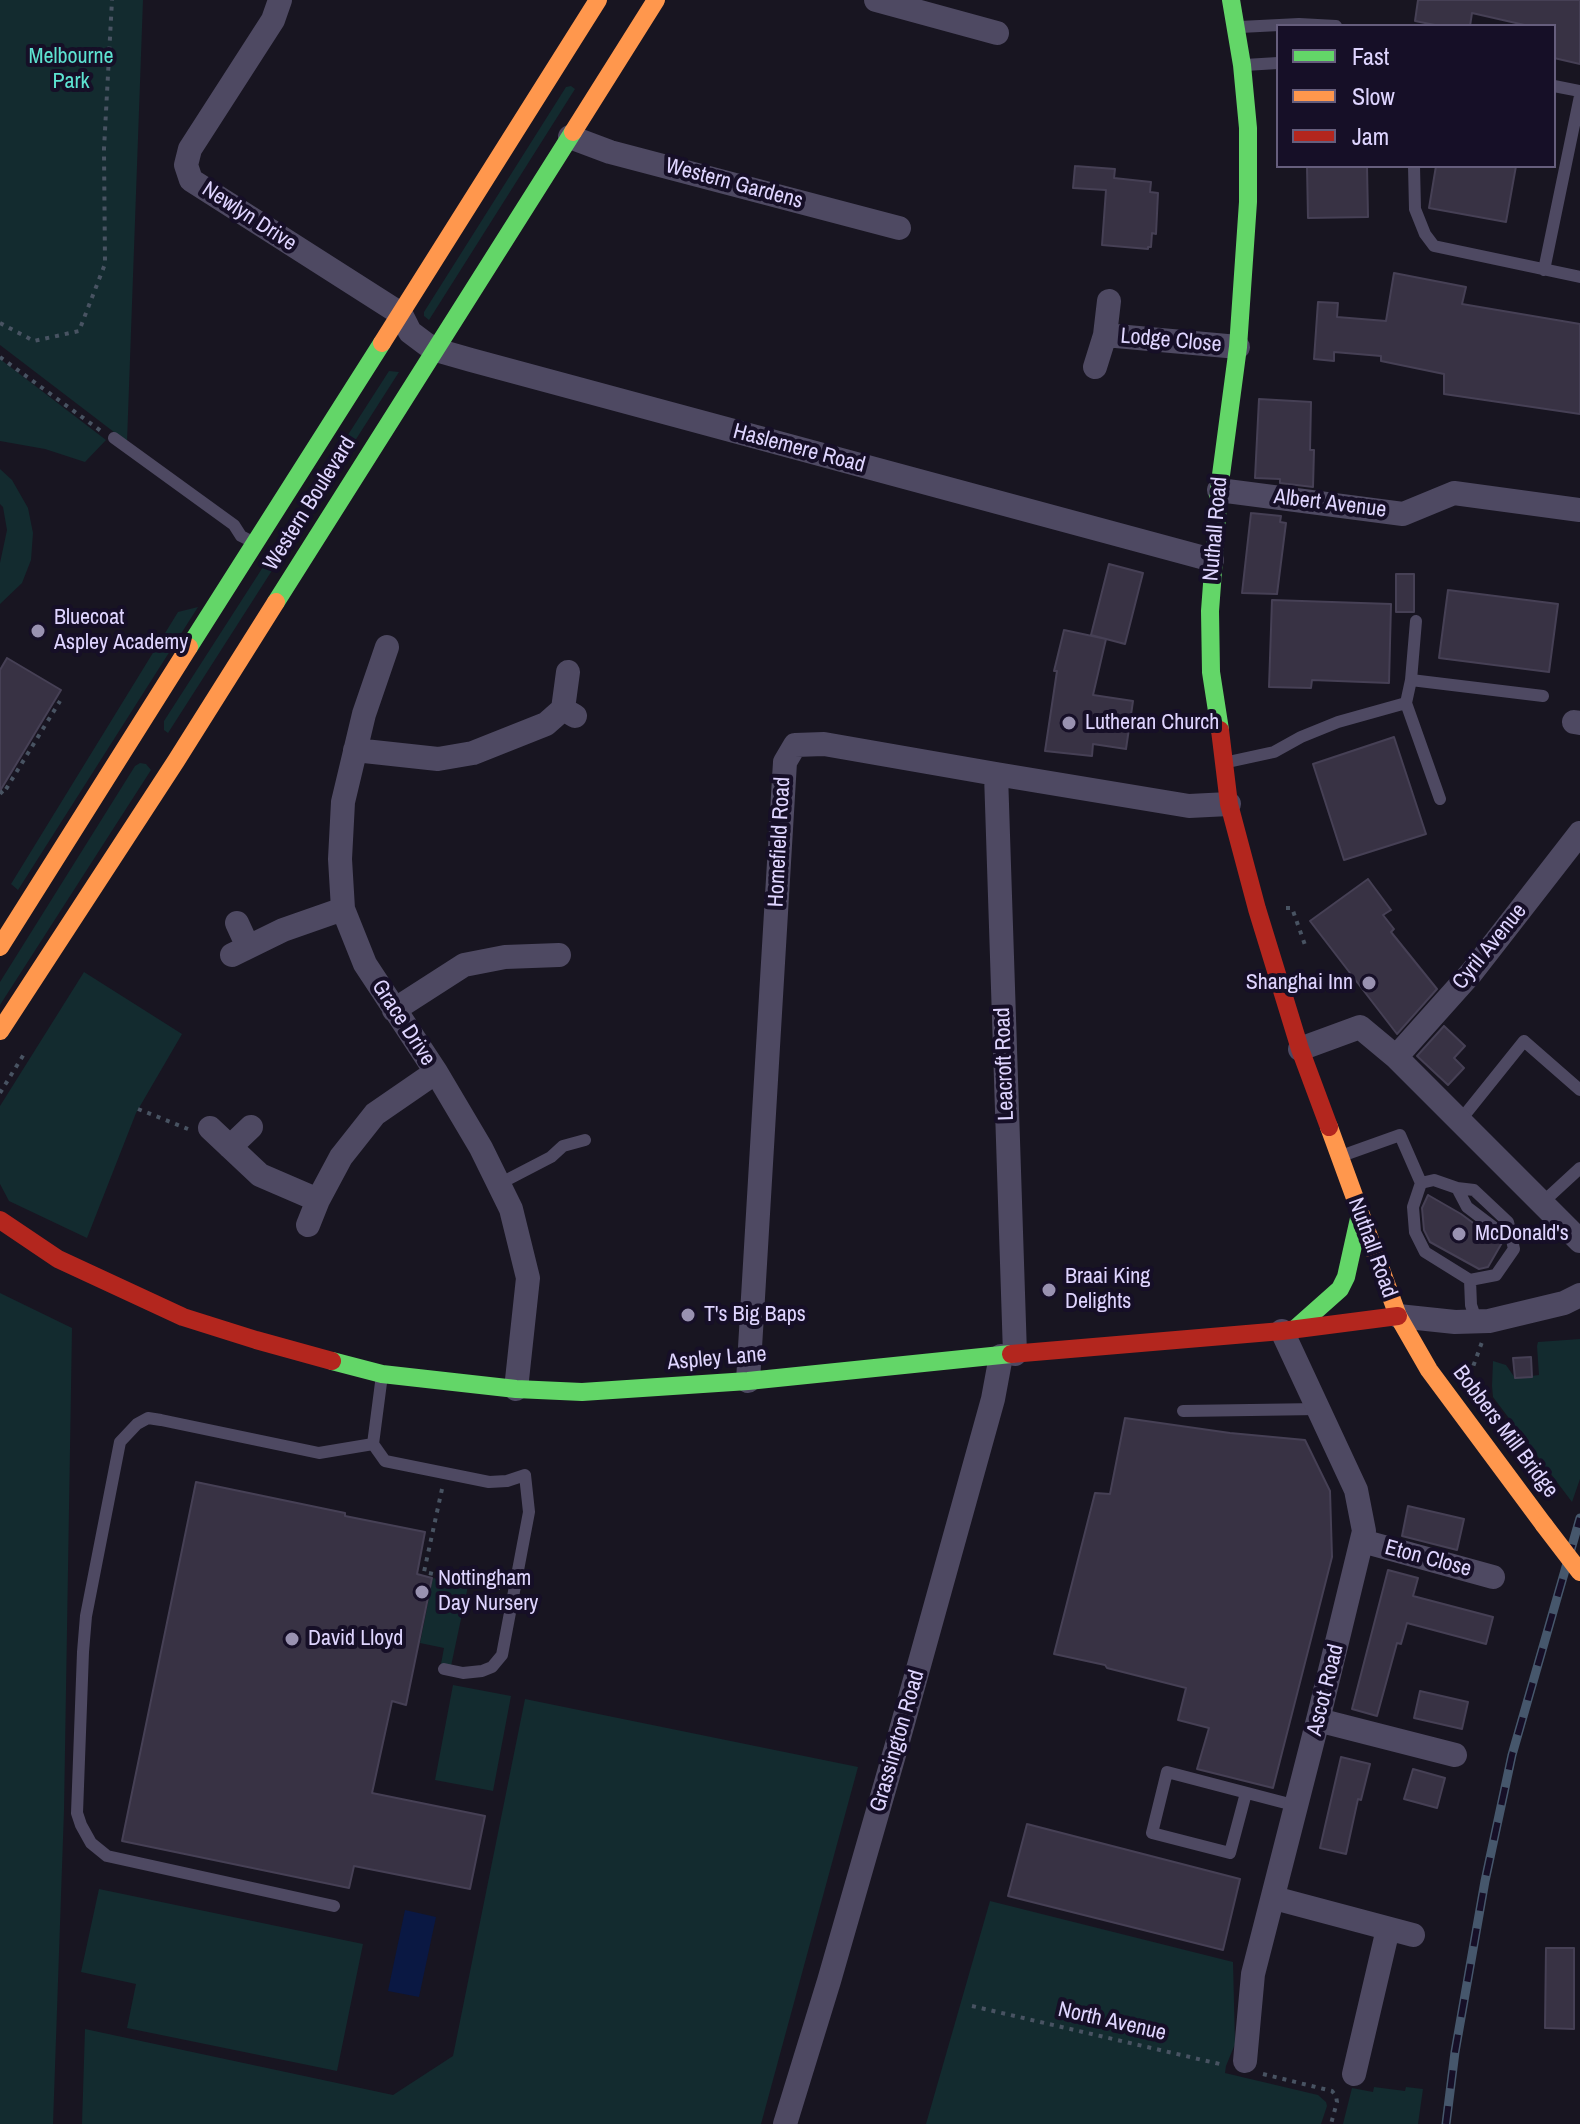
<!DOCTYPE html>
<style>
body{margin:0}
#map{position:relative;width:1580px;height:2124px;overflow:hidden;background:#181521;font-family:"Archivo Narrow",sans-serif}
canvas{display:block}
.legend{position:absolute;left:1276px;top:24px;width:280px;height:144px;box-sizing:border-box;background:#160f27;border:2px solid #665e7d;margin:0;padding:10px 14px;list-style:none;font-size:24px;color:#dfd5ff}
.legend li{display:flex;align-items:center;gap:16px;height:40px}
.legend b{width:40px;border:2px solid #665e7d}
</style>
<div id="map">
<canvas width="1580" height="2124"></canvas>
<ul class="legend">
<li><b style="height:10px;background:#63d668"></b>Fast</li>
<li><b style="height:10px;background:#ff974d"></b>Slow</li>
<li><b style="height:10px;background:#b3261e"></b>Jam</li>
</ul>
</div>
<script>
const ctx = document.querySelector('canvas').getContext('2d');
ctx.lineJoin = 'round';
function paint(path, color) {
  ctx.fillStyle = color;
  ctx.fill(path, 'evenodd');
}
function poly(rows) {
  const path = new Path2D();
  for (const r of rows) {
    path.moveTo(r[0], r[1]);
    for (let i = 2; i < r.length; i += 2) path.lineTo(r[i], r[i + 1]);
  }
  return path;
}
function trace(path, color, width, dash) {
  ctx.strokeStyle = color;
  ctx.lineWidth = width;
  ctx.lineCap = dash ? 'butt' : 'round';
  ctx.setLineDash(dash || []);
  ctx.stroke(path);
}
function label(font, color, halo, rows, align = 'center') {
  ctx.font = font + ' "Archivo Narrow",sans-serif';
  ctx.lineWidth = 8;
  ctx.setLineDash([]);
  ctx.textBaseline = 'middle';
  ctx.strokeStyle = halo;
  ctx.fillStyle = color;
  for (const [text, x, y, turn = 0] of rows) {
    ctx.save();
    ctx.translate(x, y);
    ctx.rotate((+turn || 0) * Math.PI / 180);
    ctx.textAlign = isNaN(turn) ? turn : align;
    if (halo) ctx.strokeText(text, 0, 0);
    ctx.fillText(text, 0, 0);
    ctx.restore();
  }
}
paint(poly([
 [0,0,143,0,127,442,0,345],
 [571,86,575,89,429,320,424,316,424,312,566,87],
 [0,359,106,440,85,462,45,449,0,441],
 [389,371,399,372,168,733,164,730,164,721],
 [0,469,12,480,28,508,33,533,31,560,22,583,0,604,0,563,7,530,3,507,0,504],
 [198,607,18,890,11,884,178,612],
 [140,763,146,764,151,770,0,1005,0,982,135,766],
 [84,972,182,1034,136,1113,87,1238,9,1201,0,1184,0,1106],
 [0,1293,72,1328,64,1810,53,2124,0,2124],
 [1580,1339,1580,1479,1572,1502,1493,1397,1492,1386,1493,1361,1506,1365,1515,1378,1539,1375,1537,1346,1538,1342],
 [433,1578,468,1586,451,1666,441,1664,444,1648,420,1643],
 [453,1685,511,1696,493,1791,435,1780],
 [525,1699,858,1767,761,2124,82,2124,85,2029,393,2095,453,2056],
 [99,1889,363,1944,337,2071,127,2028,136,1984,81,1972],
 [990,1901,1233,1962,1235,2044,1226,2066,1225,2073,1318,2095,1326,2102,1327,2106,1321,2124,926,2124],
 [1374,2087,1405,2091,1406,2087,1423,2089,1418,2124,1343,2124,1352,2088,1373,2092]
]), '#132b2f');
paint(poly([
 [405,1910,436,1917,419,1997,388,1991]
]), '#0a1843');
const building = poly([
 [1418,0,1580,0,1580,64,1554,58,1554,26,1529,26,1472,13,1470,26,1440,26,1415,21,1418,0],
 [1075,166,1115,169,1114,178,1151,182,1150,192,1158,193,1156,234,1152,233,1151,247,1148,247,1148,249,1102,245,1106,190,1073,188,1075,166],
 [1307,166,1367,166,1368,217,1308,218,1307,166],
 [1436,166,1516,166,1506,222,1429,208,1436,166],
 [1394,273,1466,287,1462,304,1580,324,1580,414,1444,394,1444,374,1381,361,1381,356,1334,352,1334,361,1314,359,1318,302,1338,303,1337,317,1386,321,1394,273],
 [1259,399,1311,402,1310,450,1314,450,1313,487,1280,483,1280,479,1255,478,1259,399],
 [1251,513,1281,516,1280,522,1286,523,1277,594,1242,593,1251,513],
 [1109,564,1143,573,1125,644,1091,635,1109,564],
 [1396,574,1414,574,1414,612,1396,612,1396,574],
 [1448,590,1558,604,1549,672,1439,658,1448,590],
 [1272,600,1391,604,1389,683,1312,680,1311,688,1269,687,1272,600],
 [1064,630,1106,639,1093,695,1133,701,1126,749,1093,744,1092,756,1045,751,1057,671,1054,671,1064,630],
 [7,658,61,690,0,791,0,670,7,658],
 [1394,737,1426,834,1344,860,1313,764,1394,737],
 [1368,879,1391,910,1383,915,1394,929,1391,932,1437,989,1397,1034,1310,921,1368,879],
 [1444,1026,1465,1046,1454,1058,1464,1068,1448,1085,1417,1056,1444,1026],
 [1428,1195,1461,1214,1491,1236,1502,1238,1503,1241,1488,1267,1479,1269,1430,1242,1424,1230,1422,1208,1428,1195],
 [1531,1357,1532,1377,1515,1378,1513,1358,1531,1357],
 [1125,1418,1230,1433,1305,1440,1330,1491,1332,1557,1273,1788,1197,1769,1209,1728,1178,1720,1186,1688,1107,1668,1105,1665,1054,1654,1095,1493,1110,1494,1125,1418],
 [196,1482,345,1513,345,1516,425,1532,417,1574,432,1578,406,1705,392,1701,372,1793,485,1816,470,1889,354,1866,349,1888,122,1841,196,1482],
 [1408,1506,1464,1519,1457,1550,1402,1536,1408,1506],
 [1388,1570,1418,1578,1413,1596,1493,1617,1486,1644,1407,1623,1401,1644,1397,1643,1377,1716,1352,1709,1388,1570],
 [1420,1691,1468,1702,1462,1729,1414,1718,1420,1691],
 [1341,1757,1370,1764,1361,1800,1358,1799,1346,1854,1320,1848,1341,1757],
 [1413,1769,1445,1778,1437,1808,1404,1799,1413,1769],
 [1027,1824,1240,1879,1223,1950,1008,1896,1027,1824],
 [1546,1948,1574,1948,1574,2029,1545,2028,1546,1948]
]);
paint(building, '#383244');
trace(building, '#464055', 2);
trace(poly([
 [0,323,34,341,79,331,105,264,104,149,112,0],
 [0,357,101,431],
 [0,791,3,794,60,701],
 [1286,908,1292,908,1305,945],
 [0,1093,24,1054],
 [138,1109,188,1129],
 [1470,1375,1482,1342],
 [442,1489,424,1572,500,1588],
 [972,2006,1224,2065],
 [1263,2074,1332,2091,1336,2096,1337,2102,1331,2124]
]), '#485362', 4, [4, 6]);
trace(poly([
 [1240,27,1299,24,1336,26],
 [1245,65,1278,63],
 [1554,86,1580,91],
 [1414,166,1415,209,1425,234,1434,246,1580,277],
 [1544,270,1580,96],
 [114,438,234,525,241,536,247,539],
 [1416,621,1411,680,1406,703,1440,799],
 [1411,680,1543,696],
 [1228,762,1274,752,1301,737,1338,722,1406,703],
 [1459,1122,1524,1041,1580,1090],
 [1344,1155,1400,1135,1421,1183,1413,1207,1415,1232,1425,1252,1470,1280,1496,1275,1514,1249,1508,1222,1474,1190,1457,1188,1434,1180,1421,1183],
 [499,1184,551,1157,563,1146,585,1140],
 [1457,1188,1467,1207,1496,1229,1510,1230],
 [1542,1203,1580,1168],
 [1470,1280,1471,1305,1476,1320],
 [382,1375,373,1444,385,1461,489,1482,507,1481,525,1475,529,1512,502,1655,492,1667,482,1671,463,1673,444,1669],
 [1183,1411,1318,1409],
 [1246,1793,1230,1853,1152,1833,1167,1772,1297,1806],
 [334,1906,107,1856,91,1843,81,1825,77,1813,83,1652,86,1616,120,1442,137,1424,148,1418,161,1420,319,1453,373,1444]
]), '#4e4962', 12);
trace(poly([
 [280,0,273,20,190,149,186,165,191,180,401,314,410,332,426,344,436,350,471,360,1212,560],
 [876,0,997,33],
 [570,137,610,152,899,228],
 [1109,301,1105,335,1238,347],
 [1095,367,1105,335],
 [1219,490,1403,514,1454,493,1580,510],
 [387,647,364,714,343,802,340,859,343,909,365,964,436,1072,481,1148,511,1209,528,1278,516,1389],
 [568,672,563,709,575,716],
 [1574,722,1580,723],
 [355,750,438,759,473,753,546,724,563,709],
 [996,774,1015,1354],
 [237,923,248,947],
 [232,955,283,930,343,909],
 [394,1010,464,965,505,957,559,955],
 [1300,1049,1360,1027,1396,1057,1580,1241],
 [1396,1057,1472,972,1580,833],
 [210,1128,260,1175,318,1200],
 [230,1147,251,1127],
 [308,1225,318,1200,341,1157,375,1114,436,1072],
 [1398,1316,1455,1322,1489,1321,1564,1303,1580,1295],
 [748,1381,785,762,795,745,824,744,996,774,1189,806,1229,804],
 [1362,1541,1493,1577],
 [1318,1720,1455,1755],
 [1274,1898,1413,1935],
 [1245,2061,1253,1974,1318,1720,1364,1531,1356,1490,1282,1331],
 [1354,2074,1388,1929],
 [785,2124,829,1981,898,1741,993,1399,1001,1356]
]), '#4e4962', 24);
trace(poly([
 [276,602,573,132],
 [189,647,382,343],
 [1220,730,1211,672,1210,611,1219,490,1238,347,1248,202,1248,128,1242,65,1231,0],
 [1295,1329,1340,1289,1346,1277,1360,1214],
 [332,1361,382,1374,516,1389,582,1392,748,1381,1011,1354]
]), '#63d668', 18);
trace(poly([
 [573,132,656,0],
 [382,343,598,0],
 [0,947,189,647],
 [0,1031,176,761,276,602],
 [1329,1127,1398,1316,1429,1370,1544,1525]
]), '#ff974d', 18);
trace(poly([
 [1220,730,1229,804,1257,909,1300,1049,1329,1127],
 [0,1220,58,1259,183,1317,256,1340,332,1361],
 [1011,1354,1282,1331,1398,1316]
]), '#b3261e', 18);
const rail = poly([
 [1446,2124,1455,2052,1485,1881,1512,1755,1580,1518]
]);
trace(rail, '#46576c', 9);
trace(rail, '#160f27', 6, [18]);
trace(poly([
 [1544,1525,1580,1572]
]), '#ff974d', 18);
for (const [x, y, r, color] of [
 [38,631,8,"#9992b1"],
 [1069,723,8,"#9992b1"],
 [1369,983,8,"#9992b1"],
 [1459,1234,8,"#9992b1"],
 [1049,1290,8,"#9992b1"],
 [688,1315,8,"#9992b1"],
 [422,1592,8,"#9992b1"],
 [292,1639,8,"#9992b1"]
]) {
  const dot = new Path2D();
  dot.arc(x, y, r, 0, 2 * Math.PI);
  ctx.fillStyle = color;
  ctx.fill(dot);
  trace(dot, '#160f27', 3);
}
label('22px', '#5de3d1', '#160f27', [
 ["Melbourne",71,57],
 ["Park",71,82]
]);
label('22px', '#dfd5ff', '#160f27', [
 ["Western Gardens",734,184,15],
 ["Newlyn Drive",249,217,33],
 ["Lodge Close",1171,341,5],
 ["Haslemere Road",799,449,15],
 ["Western Boulevard",310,504,-58],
 ["Albert Avenue",1330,504,7],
 ["Nuthall Road",1216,529,-85],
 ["Homefield Road",780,842,-87],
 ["Cyril Avenue",1490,947,-51],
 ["Grace Drive",403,1023,57],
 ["Leacroft Road",1005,1064,-92],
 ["Nuthall Road",1372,1248,70],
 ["Aspley Lane",717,1359,-5],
 ["Bobbers Mill Bridge",1505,1432,53],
 ["Eton Close",1428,1559,15],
 ["Ascot Road",1326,1690,-76],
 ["Grassington Road",898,1741,-74],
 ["North Avenue",1112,2022,13]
]);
label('22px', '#dfd5ff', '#160f27', [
 ["Bluecoat",54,618],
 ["Aspley Academy",54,643],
 ["Lutheran Church",1085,723],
 ["Shanghai Inn",1353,983,"right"],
 ["McDonald's",1475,1234],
 ["Braai King",1065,1277],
 ["Delights",1065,1302],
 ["T's Big Baps",704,1315],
 ["Nottingham",438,1579],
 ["Day Nursery",438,1604],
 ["David Lloyd",308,1639]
], 'left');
</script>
